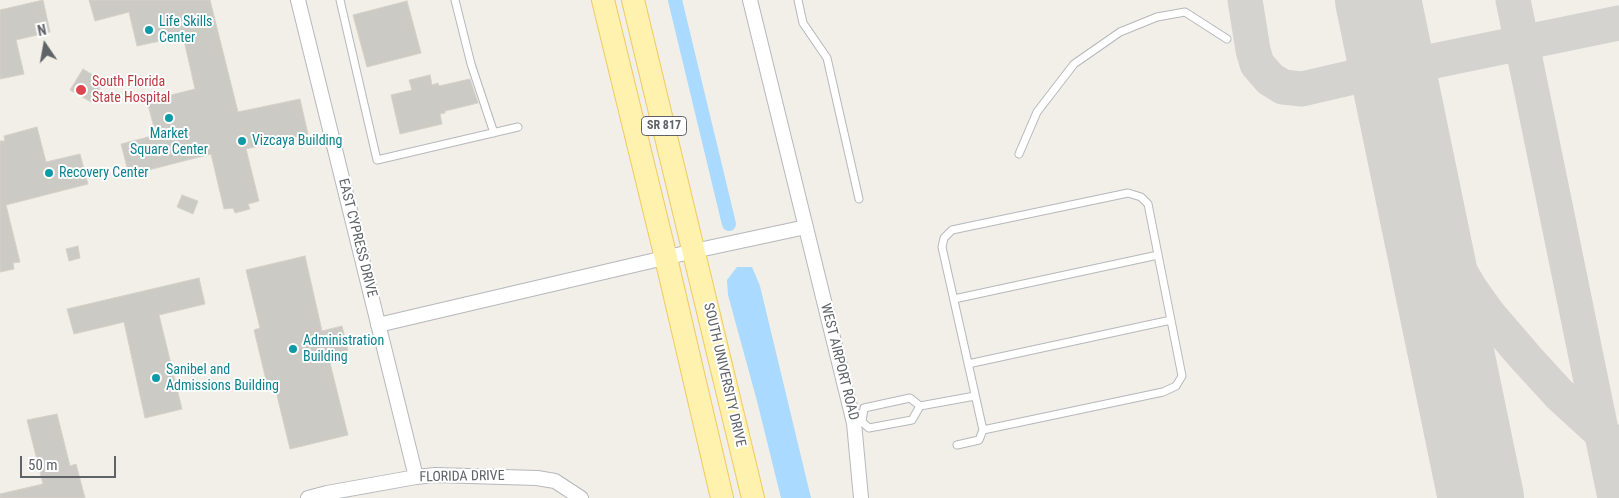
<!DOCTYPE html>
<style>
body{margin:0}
#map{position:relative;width:1619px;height:498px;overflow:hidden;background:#f1efe8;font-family:"Roboto Condensed",sans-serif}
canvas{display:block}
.north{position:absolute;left:20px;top:20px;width:50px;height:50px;-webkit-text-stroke:4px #fff;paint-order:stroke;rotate:348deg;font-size:14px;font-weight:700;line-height:20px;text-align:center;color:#5f6368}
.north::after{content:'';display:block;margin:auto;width:18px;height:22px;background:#5f6368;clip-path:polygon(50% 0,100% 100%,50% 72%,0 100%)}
.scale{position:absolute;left:20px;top:456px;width:96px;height:22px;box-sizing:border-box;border:2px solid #5f6368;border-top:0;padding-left:6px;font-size:15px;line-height:18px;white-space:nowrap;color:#5f6368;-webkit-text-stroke:4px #fff;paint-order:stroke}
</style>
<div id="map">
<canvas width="1619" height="498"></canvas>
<div class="north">N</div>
<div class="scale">50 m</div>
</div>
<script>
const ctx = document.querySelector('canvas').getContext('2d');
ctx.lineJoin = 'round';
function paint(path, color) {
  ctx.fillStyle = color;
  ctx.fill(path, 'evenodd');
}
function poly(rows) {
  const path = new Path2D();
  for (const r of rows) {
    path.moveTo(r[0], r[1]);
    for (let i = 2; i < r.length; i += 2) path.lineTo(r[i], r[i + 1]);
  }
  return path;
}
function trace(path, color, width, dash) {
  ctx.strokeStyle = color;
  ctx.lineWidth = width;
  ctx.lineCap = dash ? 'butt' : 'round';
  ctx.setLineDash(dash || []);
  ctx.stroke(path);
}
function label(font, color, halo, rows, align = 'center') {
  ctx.font = font + ' "Roboto Condensed",sans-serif';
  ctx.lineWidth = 4;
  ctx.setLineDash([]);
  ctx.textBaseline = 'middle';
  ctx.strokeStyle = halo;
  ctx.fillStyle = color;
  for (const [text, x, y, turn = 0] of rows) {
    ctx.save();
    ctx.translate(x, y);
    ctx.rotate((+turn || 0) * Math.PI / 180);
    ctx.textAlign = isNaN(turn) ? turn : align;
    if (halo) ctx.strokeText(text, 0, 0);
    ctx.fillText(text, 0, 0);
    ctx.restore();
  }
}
paint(poly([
 [737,267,752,267,760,286,811,498,781,498,757,401,728,295,727,280]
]), '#aadaff');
trace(poly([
 [675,0,729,224]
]), '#aadaff', 14);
trace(poly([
 [1245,0,1253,50,1257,64,1270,79,1283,87,1302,89,1358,76,1372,66,1378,57,1381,52,1385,33],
 [1513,0,1615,498],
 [1385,33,1391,44,1403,55,1418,61,1429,62,1619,23],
 [1400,111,1400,95,1407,80,1419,67,1434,61],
 [1410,160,1443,243,1471,290,1489,315,1526,358,1559,394,1607,438]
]), '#d4d3d0', 35);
trace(poly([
 [1378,0,1481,498]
]), '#d4d3d0', 86);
const building = poly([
 [43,0,50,32,16,40,24,74,0,79,0,10,43,0],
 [89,0,210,0,238,112,300,99,308,134,246,149,259,201,248,204,250,209,235,213,233,208,224,209,211,154,129,175,121,144,156,135,147,101,195,89,191,71,183,36,137,46,129,12,95,21,89,0],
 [407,1,421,53,367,67,353,15,407,1],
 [83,69,104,82,91,102,70,90,83,69],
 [430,75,432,85,438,83,439,86,470,79,478,103,445,111,445,113,440,114,442,124,400,134,391,95,412,90,409,80,430,75],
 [37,127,46,162,80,154,88,184,6,205,20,262,13,263,14,269,0,272,0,141,5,141,4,136,37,127],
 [182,195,198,201,193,214,177,207,182,195],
 [78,246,80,258,69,261,66,249,78,246],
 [305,256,322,331,342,326,348,350,328,355,348,435,290,449,274,383,267,384,254,330,260,328,246,270,305,256],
 [199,278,205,304,159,315,182,409,145,418,124,322,74,334,67,309,199,278],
 [57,414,70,466,76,464,85,498,0,498,0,494,43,484,27,420,57,414]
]);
paint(building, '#cccac5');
trace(building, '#d6d1c6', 1);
const lane = poly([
 [340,0,377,160,518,127],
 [455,0,471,64,494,133],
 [798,0,803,23,827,58,859,199],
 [1019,154,1037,112,1074,64,1120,32,1157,17,1185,12,1227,39],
 [1128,193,1141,197,1148,204,1182,376,1176,386,1163,392,983,430,942,247,944,238,952,230,1128,193],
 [954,299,1158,255],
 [968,364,1171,320],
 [862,422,869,428,912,420,920,406,975,396],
 [862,422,864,408,910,398,920,406],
 [957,445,979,440,983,430]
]);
const street = poly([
 [298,0,416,477],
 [750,0,854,423,861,498],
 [378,325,694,251,806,227],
 [308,498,327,493,416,477,435,475,537,478,555,481,581,498]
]);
const primary = poly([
 [603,0,666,258,722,498],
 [633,0,753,498]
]);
trace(lane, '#b5b8bc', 9);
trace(street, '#b5b8bc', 16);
trace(primary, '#f2c960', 24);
trace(lane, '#fff', 7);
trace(street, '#fff', 14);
trace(primary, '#fff2af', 22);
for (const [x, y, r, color] of [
 [149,30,5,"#0f9aa8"],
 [81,90,6,"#e0444e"],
 [169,118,5,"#0f9aa8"],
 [242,141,5,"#0f9aa8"],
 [49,173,5,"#0f9aa8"],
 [293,349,5,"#0f9aa8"],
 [156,378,5,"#0f9aa8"]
]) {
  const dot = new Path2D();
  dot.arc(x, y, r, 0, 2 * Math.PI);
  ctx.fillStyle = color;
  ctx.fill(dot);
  trace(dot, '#fff', 2);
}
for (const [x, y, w] of [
 [664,126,45]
]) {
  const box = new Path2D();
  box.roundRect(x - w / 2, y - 9.5, w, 19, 4);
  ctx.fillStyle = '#fff';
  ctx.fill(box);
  trace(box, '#5f6368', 1);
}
label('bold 12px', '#5f6368', null, [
 ["SR 817",664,126]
]);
label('14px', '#0d838f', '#fff', [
 ["Life Skills",159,22],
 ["Center",159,38],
 ["Market",169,134,"center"],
 ["Square Center",169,150,"center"],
 ["Vizcaya Building",252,141],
 ["Recovery Center",59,173],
 ["Administration",303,341],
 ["Building",303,357],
 ["Sanibel and",166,370],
 ["Admissions Building",166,386]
], 'left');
label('14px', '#be3a42', '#fff', [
 ["South Florida",92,82],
 ["State Hospital",92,98]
], 'left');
label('14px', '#5f6368', '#fff', [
 ["EAST CYPRESS DRIVE",357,238,76],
 ["WEST AIRPORT ROAD",839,362,76],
 ["SOUTH UNIVERSITY DRIVE",724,375,77],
 ["FLORIDA DRIVE",462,477,-1]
]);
</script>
